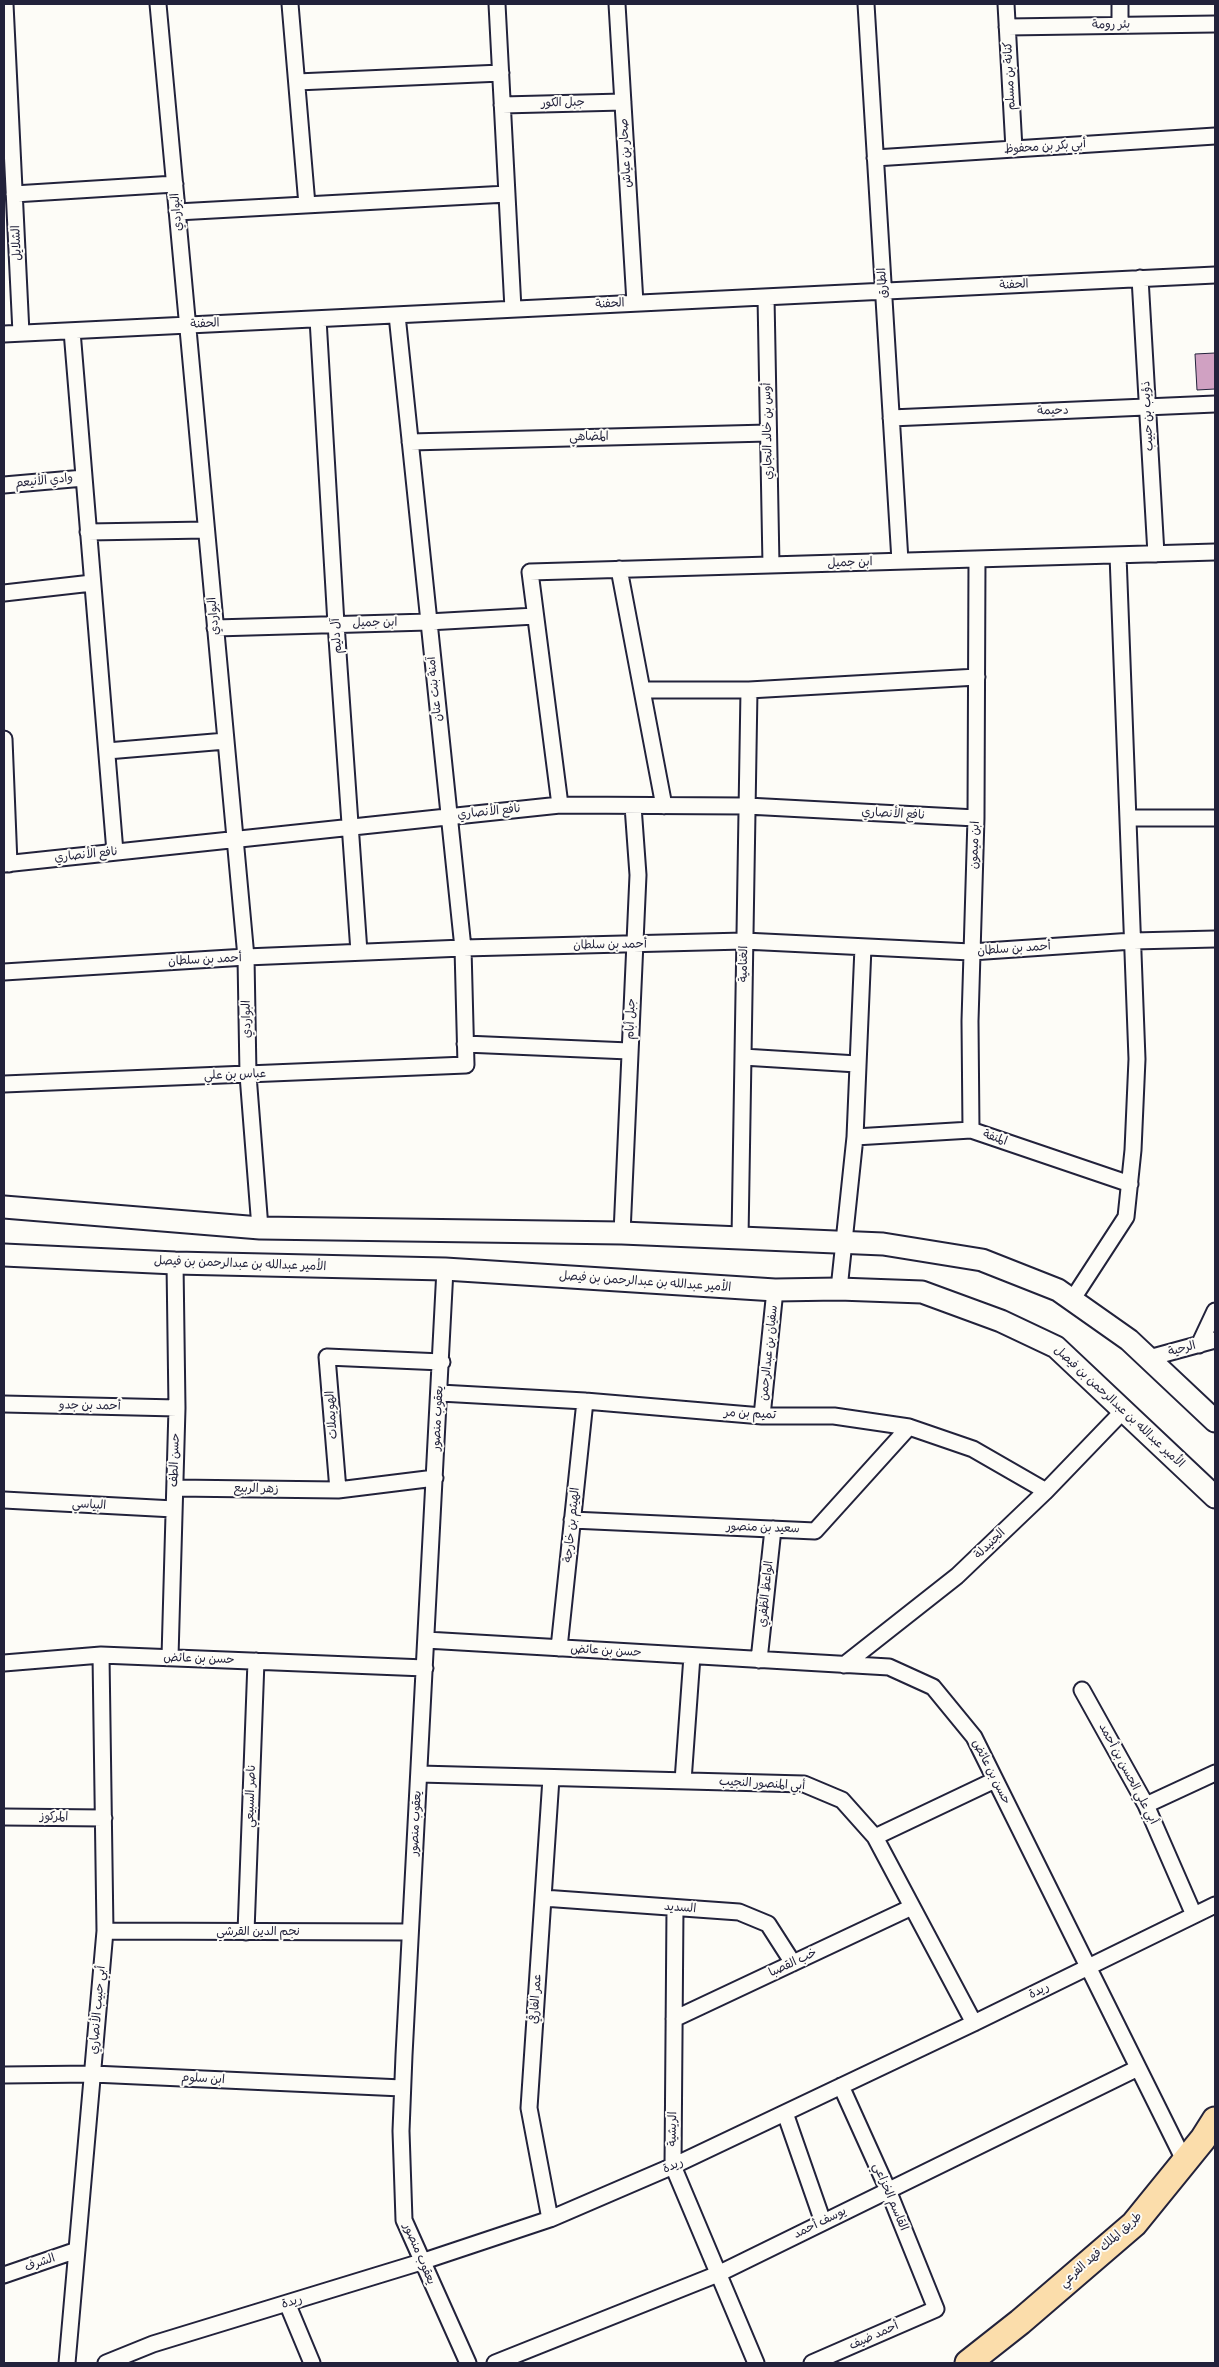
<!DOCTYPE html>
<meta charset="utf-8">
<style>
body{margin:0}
#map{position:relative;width:1219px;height:2367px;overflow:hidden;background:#fdfcf7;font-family:Pangolin,sans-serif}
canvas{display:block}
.frame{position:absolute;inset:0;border:5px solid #22223b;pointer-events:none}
</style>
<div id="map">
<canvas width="1219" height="2367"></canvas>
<div class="frame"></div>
</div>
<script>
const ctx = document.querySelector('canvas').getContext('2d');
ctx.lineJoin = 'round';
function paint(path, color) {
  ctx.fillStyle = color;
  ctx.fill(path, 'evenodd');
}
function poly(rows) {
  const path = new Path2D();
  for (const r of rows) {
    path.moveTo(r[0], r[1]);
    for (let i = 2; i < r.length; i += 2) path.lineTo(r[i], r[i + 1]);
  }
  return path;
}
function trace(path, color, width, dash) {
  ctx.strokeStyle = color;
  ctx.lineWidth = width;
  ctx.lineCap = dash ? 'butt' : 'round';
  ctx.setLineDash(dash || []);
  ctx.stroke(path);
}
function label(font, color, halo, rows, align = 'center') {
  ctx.font = font + ' Pangolin,"Playpen Sans Arabic",sans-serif';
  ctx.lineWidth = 4;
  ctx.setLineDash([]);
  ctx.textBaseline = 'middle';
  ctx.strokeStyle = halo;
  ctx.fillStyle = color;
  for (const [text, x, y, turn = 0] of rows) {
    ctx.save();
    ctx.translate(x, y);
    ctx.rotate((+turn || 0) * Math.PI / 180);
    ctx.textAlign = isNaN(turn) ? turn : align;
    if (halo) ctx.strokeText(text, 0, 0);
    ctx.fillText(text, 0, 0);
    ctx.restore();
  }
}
const building = poly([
 [1215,353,1215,389,1197,390,1195,354,1215,353]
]);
paint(building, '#d0a1c2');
trace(building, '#22223b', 1);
const street = poly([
 [5,4,21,333],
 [158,4,246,957,248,1075,260,1228],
 [290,4,307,205],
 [497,4,513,309],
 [617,4,635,303],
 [866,4,900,561],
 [1006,4,1014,149],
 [1120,25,1120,4],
 [1007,27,1215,24],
 [297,82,501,73],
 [502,105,623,102],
 [875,158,1215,136],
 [14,194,175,184],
 [177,212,507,194],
 [1140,278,1156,554],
 [766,297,771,565],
 [318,319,336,624,359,952],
 [72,331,115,852],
 [4,334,1215,275],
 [891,418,1215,404],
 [410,442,768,433],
 [4,485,84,478],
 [88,532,206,530],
 [619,569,664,806],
 [4,593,92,583],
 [215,628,428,622,535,616],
 [642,690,749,690,977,677],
 [4,739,9,864],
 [107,751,226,741],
 [560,805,530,572,1215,552],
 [1128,818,1215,818],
 [4,864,560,805,747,806,976,818],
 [4,972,246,957,463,948,744,941,971,952,1133,941,1215,939],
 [465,1044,629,1051],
 [743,1057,857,1064],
 [4,1084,466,1065,463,948,397,315],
 [971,1130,970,1021,976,818,977,559],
 [855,1137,971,1130,1130,1184],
 [622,1233,638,875,633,806],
 [740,1238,749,690],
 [445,1269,404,2055,401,2131,404,2220,468,2363],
 [839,1289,855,1137,863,947],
 [1072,1300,1126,1217,1133,1150,1137,1059,1118,555],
 [1199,1345,1215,1311],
 [1149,1358,1215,1340],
 [440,1393,585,1401,762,1416,834,1416,909,1427,973,1449,1046,1491],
 [4,1404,177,1408],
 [762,1416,775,1290],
 [435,1478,338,1490,327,1357,442,1362],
 [175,1488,338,1490],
 [4,1500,174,1509],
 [572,1520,815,1531,909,1427],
 [426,1640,889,1667,933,1687,974,1737,1185,2162],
 [559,1648,585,1401],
 [170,1657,177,1408,175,1263],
 [759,1660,773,1529],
 [4,1663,101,1655,425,1668],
 [844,1665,957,1576,1046,1491,1124,1410],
 [1082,1690,1146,1805,1194,1915],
 [419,1774,804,1784,842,1800,875,1837,974,2023],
 [683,1781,692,1656],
 [1146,1805,1215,1773],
 [4,1817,104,1818],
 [875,1837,995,1780],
 [543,1898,739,1912,768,1924,793,1963],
 [675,1908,673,2166,756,2363],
 [105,1931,410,1932],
 [246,1932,256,1661],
 [674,2019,912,1907],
 [4,2075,93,2074,402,2088],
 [785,2113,823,2222],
 [550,2219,529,2108,551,1778],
 [4,2275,77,2250],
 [287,2303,312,2363],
 [67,2363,105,1931,101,1655],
 [106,2363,153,2344,421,2262,550,2219,673,2166,974,2023,1215,1905],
 [495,2363,718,2274,1138,2068],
 [812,2363,936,2309,888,2190,841,2086]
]);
const secondary = poly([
 [4,1207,260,1228,622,1233,883,1244,982,1260,1058,1290,1129,1340,1215,1421],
 [4,1255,175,1263,445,1269,775,1290,839,1289,922,1292,1001,1321,1056,1347,1215,1497]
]);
const primary = poly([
 [968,2363,1020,2322,1134,2224,1203,2139,1215,2120]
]);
trace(street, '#22223b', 19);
trace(secondary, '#22223b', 25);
trace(primary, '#22223b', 29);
trace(street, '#fdfcf7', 15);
trace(secondary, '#fdfcf7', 21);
trace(primary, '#fbddab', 25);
label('12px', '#22223b', '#fdfcf7', [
 ["بئر رومة",1111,25,-1],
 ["كنانة بن مسلم",1010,76,-93],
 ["جبل الكور",563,103,-1],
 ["أبي بكر بن محفوظ",1045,147,-4],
 ["صحار بن عياش",626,153,-93],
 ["البواردي",177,212,-95],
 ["الشلايل",17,243,-93],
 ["الطارق",883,283,-93],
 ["الحفنة",1014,285,-3],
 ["الحفنة",610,304,-3],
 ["الحفنة",205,324,-3],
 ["دحيمة",1053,411,-2],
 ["ذؤيب بن حبيب",1148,416,-93],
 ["أوس بن خالد النجاري",768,431,-91],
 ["المضاهي",589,437,-1],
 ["وادي الأنيعم",44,481,-6],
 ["ابن جميل",850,563,-2],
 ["البواردي",214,616,-95],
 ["ابن جميل",375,623,-1],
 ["آل دليم",337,636,-94],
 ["آمنة بنت عنان",435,689,-96],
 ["نافع الأنصاري",489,812,-6],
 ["نافع الأنصاري",893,814,3],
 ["ابن ميمون",975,845,-88],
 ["نافع الأنصاري",86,855,-6],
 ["أحمد بن سلطان",610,945,-1],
 ["أحمد بن سلطان",1014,949,-4],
 ["أحمد بن سلطان",205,960,-3],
 ["الغنامية",744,964,-89],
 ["البواردي",247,1019,-91],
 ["جبل أبام",631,1019,-88],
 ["عباس بن علي",235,1075,-2],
 ["المنفة",995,1138,19],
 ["الأمير عبدالله بن عبدالرحمن بن فيصل",240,1264,2],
 ["الأمير عبدالله بن عبدالرحمن بن فيصل",645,1282,4],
 ["الرحية",1182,1349,-15],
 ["سفيان بن عبدالرحمن",769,1353,-84],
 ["أحمد بن جدو",90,1406,1],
 ["الأمير عبدالله بن عبدالرحمن بن فيصل",1119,1407,43],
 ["تميم بن مر",750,1414,3],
 ["الهويملات",332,1415,-94],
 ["يعقوب منصور",438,1418,-87],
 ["حسن الطف",175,1460,-88],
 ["زهر الربيع",256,1489,1],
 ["البياسي",89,1505,3],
 ["الهيثم بن خارجة",572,1525,-84],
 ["سعيد بن منصور",763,1528,2],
 ["الجنيدلة",990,1544,-44],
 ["الواعظ الظفري",766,1594,-84],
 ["حسن بن عائض",606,1651,3],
 ["حسن بن عائض",199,1659,2],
 ["حسن بن عائض",991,1772,63],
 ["أبي علي الحسن بن أحمد",1128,1774,62],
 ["أبي المنصور النجيب",762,1784,3],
 ["ناصر السبيعي",251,1796,-88],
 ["المركوز",54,1817,1],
 ["يعقوب منصور",416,1823,-87],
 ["السديد",680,1908,4],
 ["نجم الدين القرشي",258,1932],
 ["خب القصبا",793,1963,-25],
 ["ريدة",1039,1991,-27],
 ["عمر الفارقي",536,1999,-86],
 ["أبي حبيب الأنصاري",98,2010,-85],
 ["ابن سلوم",203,2079,3],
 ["الريشية",673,2129,-89],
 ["ريدة",673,2166,-24],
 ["القاسم الخزاعي",890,2197,67],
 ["يوسف أحمد",820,2223,-26],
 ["طريق الملك فهد الفرعي",1101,2250,-42],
 ["يعقوب منصور",419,2254,67],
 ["الشرف",40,2263,-19],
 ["ريدة",292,2302,-17],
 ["أحمد ضيف",874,2336,-24]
]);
</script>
